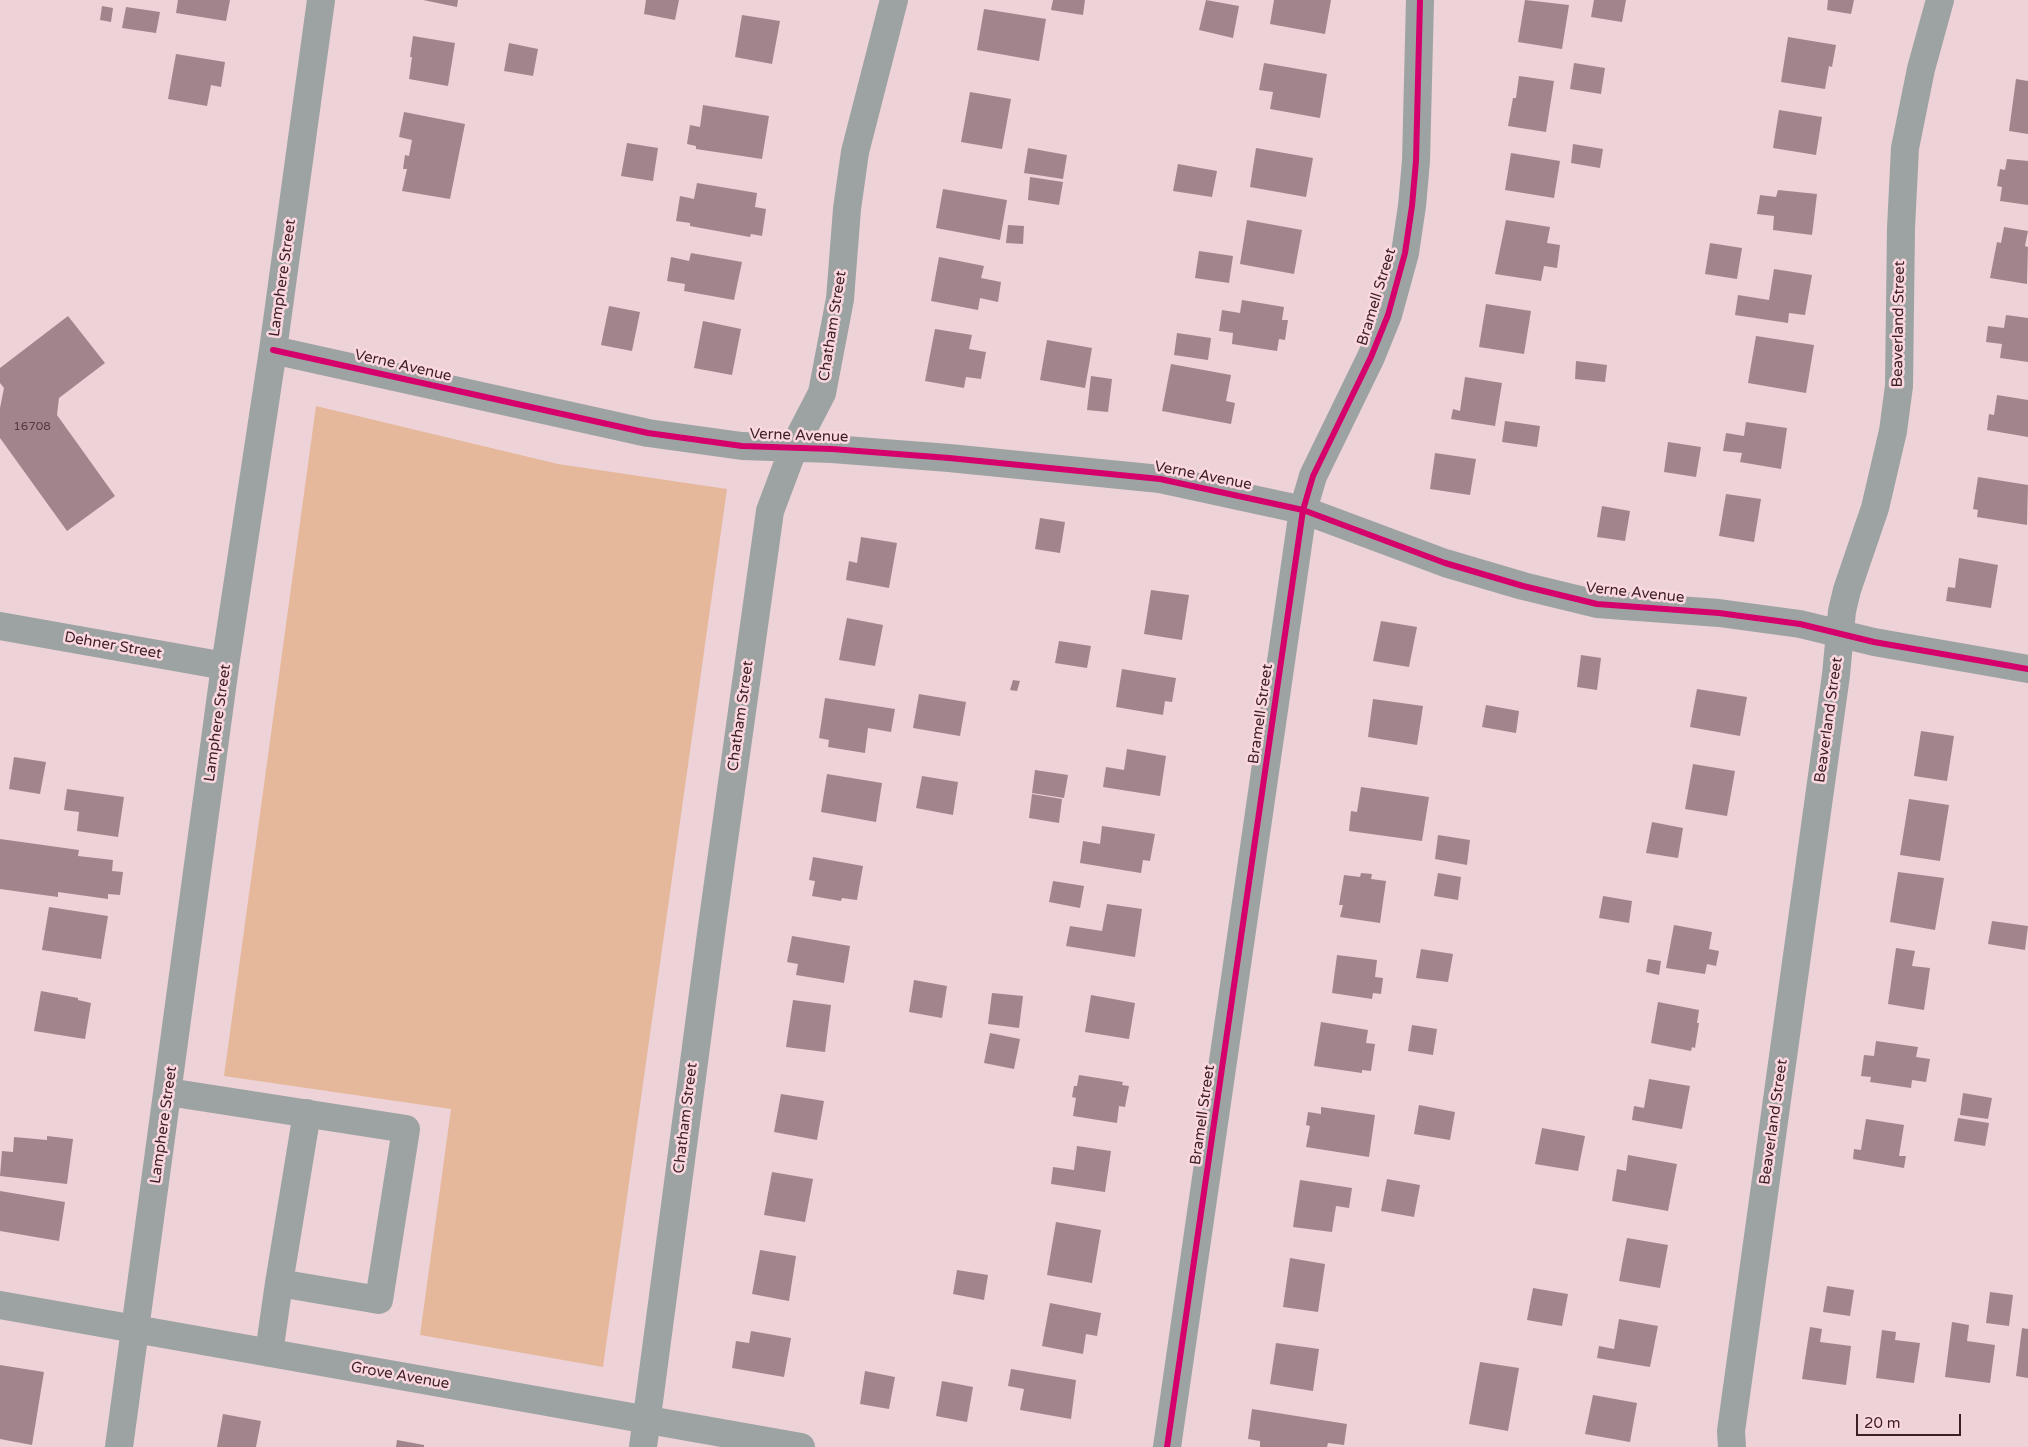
<!DOCTYPE html>
<style>
body{margin:0}
#map{position:relative;width:2028px;height:1447px;overflow:hidden;background:#edd2d7;font-family:"Varela Round",sans-serif}
canvas{display:block}
.scale{position:absolute;left:1856px;top:1414px;width:105px;height:22px;box-sizing:border-box;border:2px solid #3d1e26;border-top:0;padding-left:6px;font-size:15px;line-height:18px;white-space:nowrap;color:#3d1e26;-webkit-text-stroke:4px #fbd8df;paint-order:stroke}
</style>
<div id="map">
<canvas width="2028" height="1447"></canvas>
<div class="scale">20 m</div>
</div>
<script>
const ctx = document.querySelector('canvas').getContext('2d');
ctx.lineJoin = 'round';
function paint(path, color) {
  ctx.fillStyle = color;
  ctx.fill(path, 'evenodd');
}
function poly(rows) {
  const path = new Path2D();
  for (const r of rows) {
    path.moveTo(r[0], r[1]);
    for (let i = 2; i < r.length; i += 2) path.lineTo(r[i], r[i + 1]);
  }
  return path;
}
function trace(path, color, width, dash) {
  ctx.strokeStyle = color;
  ctx.lineWidth = width;
  ctx.lineCap = dash ? 'butt' : 'round';
  ctx.setLineDash(dash || []);
  ctx.stroke(path);
}
function label(font, color, halo, rows, align = 'center') {
  ctx.font = font + ' "Varela Round",sans-serif';
  ctx.lineWidth = 5;
  ctx.setLineDash([]);
  ctx.textBaseline = 'middle';
  ctx.strokeStyle = halo;
  ctx.fillStyle = color;
  for (const [text, x, y, turn = 0] of rows) {
    ctx.save();
    ctx.translate(x, y);
    ctx.rotate((+turn || 0) * Math.PI / 180);
    ctx.textAlign = isNaN(turn) ? turn : align;
    if (halo) ctx.strokeText(text, 0, 0);
    ctx.fillText(text, 0, 0);
    ctx.restore();
  }
}
paint(poly([
 [316,406,558,464,727,489,603,1367,420,1335,451,1109,224,1076]
]), '#e5b89c');
paint(poly([
 [178,0,230,0,226,21,176,13],
 [423,0,458,0,457,7],
 [646,0,679,0,675,20,644,14],
 [1053,0,1085,0,1083,15,1051,10],
 [1206,0,1239,6,1233,38,1199,30],
 [1274,0,1331,0,1325,34,1270,24],
 [1525,0,1569,5,1562,49,1518,42],
 [1594,0,1626,0,1622,22,1591,17],
 [1828,0,1854,0,1851,14,1827,10],
 [102,6,113,8,111,22,100,20],
 [126,7,160,12,156,33,122,28],
 [984,9,1046,19,1039,61,977,50],
 [742,15,780,21,772,64,735,57],
 [413,36,455,43,448,86,409,79,412,57,410,57],
 [1788,37,1836,45,1832,67,1829,66,1825,89,1781,82],
 [509,43,538,49,533,76,504,71],
 [176,54,225,62,221,87,211,85,207,106,168,99],
 [1264,63,1327,74,1320,118,1270,109,1273,92,1259,90],
 [1574,63,1605,68,1601,94,1570,89],
 [1519,76,1554,81,1546,132,1508,126,1513,98,1516,98],
 [2016,79,2028,81,2028,134,2009,131],
 [970,92,1011,99,1002,149,961,142],
 [703,105,769,116,762,159,696,149,696,146,687,144,690,125,700,127],
 [1779,110,1822,117,1816,155,1773,148],
 [404,112,465,124,450,199,402,191,407,169,403,169,405,155,409,156,412,140,399,137],
 [627,143,658,148,653,181,621,176],
 [1573,144,1603,149,1600,168,1571,163],
 [1028,148,1067,155,1063,179,1024,173],
 [1256,148,1313,158,1306,197,1250,187],
 [1511,153,1560,161,1554,198,1505,190],
 [2007,159,2028,161,2028,205,2000,201,2002,187,1997,186,2000,169,2005,170],
 [1178,164,1217,171,1212,197,1173,191],
 [1030,177,1063,182,1059,205,1028,200],
 [697,183,757,193,755,207,766,209,762,236,751,234,750,237,690,226,690,223,676,221,680,196,694,199],
 [943,189,1007,200,1000,240,936,228],
 [1778,190,1817,194,1812,235,1773,230,1774,216,1757,214,1760,195,1776,197],
 [1247,220,1302,230,1294,274,1240,264],
 [1506,220,1550,227,1547,243,1560,245,1557,268,1544,266,1541,281,1495,274],
 [1008,225,1024,226,1023,244,1006,243],
 [2004,227,2028,231,2025,246,2028,247,2027,284,1990,278,1997,242,2001,243],
 [1710,243,1742,248,1737,279,1705,274],
 [1199,251,1233,256,1229,283,1195,278],
 [691,253,742,262,734,300,684,291,685,284,667,281,671,257,689,261],
 [939,257,984,266,981,278,1001,282,998,302,980,298,978,310,931,301],
 [1774,269,1812,275,1805,315,1789,313,1788,323,1735,315,1738,295,1769,300],
 [1242,300,1284,307,1282,320,1288,320,1285,340,1279,339,1277,351,1232,344,1233,333,1219,331,1222,310,1240,313],
 [1486,304,1531,311,1524,354,1479,347],
 [609,306,640,312,632,351,601,345],
 [2006,315,2028,318,2028,362,2000,358,2002,344,1986,342,1988,326,2004,328],
 [68,316,105,363,59,398,57,415,115,496,67,531,0,438,0,408,4,388,0,383,0,368],
 [703,321,741,329,732,375,694,368],
 [935,329,972,335,969,349,986,352,981,379,966,377,964,388,925,381],
 [1177,333,1211,338,1208,360,1174,355],
 [1756,336,1814,345,1806,393,1748,383],
 [1047,340,1092,348,1085,388,1040,380],
 [1576,361,1607,365,1605,382,1575,379],
 [1171,364,1231,375,1226,401,1235,403,1231,424,1162,411],
 [1091,376,1112,379,1108,412,1087,410],
 [1465,377,1502,383,1495,426,1451,419,1453,409,1460,411],
 [1997,395,2028,400,2028,437,1987,430,1989,414,1994,415],
 [1505,421,1540,426,1537,447,1502,442],
 [1746,422,1787,428,1781,469,1740,462,1742,453,1723,451,1726,433,1744,436],
 [1668,442,1701,447,1696,477,1664,472],
 [1435,453,1476,459,1470,495,1430,489],
 [1978,477,2028,485,2027,525,1977,517,1978,510,1973,509],
 [1726,494,1761,499,1754,542,1719,536],
 [1602,506,1630,511,1625,541,1597,537],
 [1040,518,1065,522,1060,553,1035,549],
 [861,537,897,543,889,588,846,580,849,561,857,563],
 [1959,558,1998,565,1991,608,1946,601,1948,587,1955,588],
 [1151,590,1189,595,1182,640,1144,634],
 [847,618,883,625,875,666,839,660],
 [1381,621,1417,627,1409,667,1373,661],
 [1059,641,1091,646,1087,668,1055,663],
 [1581,655,1601,658,1597,690,1577,687],
 [1122,669,1176,678,1172,702,1165,701,1163,715,1116,707],
 [1013,680,1020,681,1017,691,1010,690],
 [1697,689,1747,697,1740,736,1690,727],
 [919,694,966,702,960,736,913,728],
 [825,698,895,709,891,732,868,728,865,753,828,747,829,740,819,738],
 [1373,699,1423,706,1417,745,1368,737],
 [1486,705,1519,711,1516,733,1482,727],
 [1921,731,1954,736,1947,781,1914,776],
 [1127,749,1166,756,1160,796,1103,787,1106,767,1124,770],
 [14,757,46,762,40,794,9,789],
 [1693,764,1735,771,1727,816,1685,809],
 [1035,770,1068,775,1064,798,1032,793],
 [827,774,882,783,876,822,821,812],
 [922,776,958,782,953,815,916,808],
 [1361,787,1429,797,1422,841,1349,831,1351,811,1357,812],
 [67,789,124,797,118,837,77,831,79,812,64,810],
 [1032,794,1062,799,1059,823,1029,818],
 [1909,799,1949,805,1940,861,1900,855],
 [1652,822,1683,828,1678,858,1646,853],
 [1102,826,1155,834,1150,861,1143,860,1141,873,1080,863,1083,841,1100,844],
 [1438,835,1470,840,1467,865,1435,859],
 [0,839,79,850,78,856,113,860,112,871,123,872,120,895,108,894,108,899,58,892,58,897,0,889],
 [813,857,863,866,857,900,842,898,841,901,812,896,815,881,809,880],
 [1898,872,1944,878,1935,930,1890,922],
 [1361,873,1372,874,1371,879,1386,881,1380,923,1340,917,1343,905,1339,905,1344,875,1360,877],
 [1438,873,1461,877,1458,900,1434,896],
 [1053,881,1084,886,1080,908,1049,902],
 [1603,896,1632,901,1629,923,1599,918],
 [1107,904,1142,909,1135,957,1066,946,1070,926,1102,931],
 [49,907,108,916,101,959,42,950],
 [1992,921,2028,926,2025,950,1988,944],
 [1674,925,1712,932,1709,949,1719,951,1716,966,1707,964,1705,974,1666,968],
 [792,936,850,946,844,983,796,975,798,964,787,962],
 [1896,948,1915,951,1912,966,1930,968,1924,1010,1888,1004],
 [1421,949,1453,954,1448,982,1416,978],
 [1337,955,1377,960,1375,977,1383,978,1381,994,1373,993,1372,999,1332,993],
 [1648,959,1661,961,1659,975,1646,972],
 [914,980,947,986,942,1018,909,1012],
 [41,991,78,998,78,1000,91,1003,85,1039,34,1031],
 [992,993,1023,996,1019,1028,988,1024],
 [1091,995,1135,1003,1129,1039,1085,1032],
 [793,1000,831,1005,825,1052,786,1047],
 [1658,1002,1699,1010,1697,1023,1699,1023,1695,1048,1692,1047,1691,1051,1651,1043],
 [1321,1022,1368,1030,1366,1043,1375,1044,1371,1071,1362,1070,1362,1073,1314,1066],
 [1412,1025,1437,1029,1433,1055,1408,1051],
 [990,1033,1020,1039,1014,1069,984,1063],
 [1876,1041,1918,1047,1916,1057,1930,1059,1926,1082,1912,1080,1911,1088,1870,1082,1871,1077,1861,1076,1864,1055,1874,1056],
 [1079,1075,1123,1082,1122,1085,1129,1086,1125,1107,1119,1106,1117,1123,1073,1116,1076,1098,1072,1097,1074,1086,1077,1086],
 [1649,1079,1690,1086,1682,1129,1632,1120,1634,1106,1644,1108],
 [1963,1093,1992,1098,1988,1119,1960,1115],
 [781,1094,824,1101,817,1140,774,1132],
 [1419,1105,1455,1112,1450,1140,1414,1134],
 [1321,1107,1375,1115,1369,1157,1306,1147,1310,1126,1306,1125,1308,1112,1321,1114],
 [1958,1118,1989,1123,1985,1146,1954,1141],
 [1866,1119,1904,1125,1899,1156,1906,1156,1904,1168,1853,1159,1854,1149,1861,1150],
 [1542,1128,1585,1136,1578,1171,1535,1164],
 [47,1136,73,1139,67,1184,0,1176,2,1151,13,1152,14,1137,47,1140],
 [1077,1146,1111,1151,1105,1192,1051,1184,1053,1167,1074,1170],
 [1628,1155,1677,1164,1668,1211,1612,1201,1617,1169,1626,1171],
 [772,1172,813,1179,805,1222,764,1215],
 [1387,1179,1420,1185,1414,1217,1381,1211],
 [1300,1180,1352,1188,1349,1208,1336,1206,1332,1232,1293,1227],
 [0,1191,65,1202,59,1241,0,1231],
 [1056,1222,1101,1230,1092,1283,1047,1275],
 [1627,1238,1668,1245,1660,1288,1619,1281],
 [760,1250,796,1256,789,1301,752,1294],
 [1290,1258,1325,1264,1318,1312,1283,1307],
 [957,1270,988,1275,984,1300,953,1294],
 [1827,1286,1854,1290,1850,1316,1823,1312],
 [1533,1288,1568,1294,1562,1326,1527,1320],
 [1990,1292,2013,1295,2009,1326,1986,1323],
 [1050,1303,1101,1313,1097,1336,1086,1334,1083,1354,1042,1346],
 [1619,1319,1658,1326,1650,1367,1597,1358,1599,1346,1614,1349],
 [1952,1322,1969,1325,1967,1341,1995,1345,1990,1383,1945,1377],
 [1810,1327,1822,1329,1820,1342,1851,1346,1846,1385,1802,1379],
 [2022,1328,2028,1329,2028,1378,2016,1376],
 [1882,1330,1896,1332,1895,1340,1920,1343,1914,1383,1876,1378],
 [751,1331,791,1338,784,1377,732,1368,736,1341,749,1343],
 [1276,1343,1319,1349,1313,1391,1270,1384],
 [1480,1362,1519,1368,1508,1431,1469,1424],
 [0,1365,44,1372,32,1445,0,1439],
 [1011,1369,1076,1380,1071,1419,1020,1410,1024,1389,1008,1386],
 [865,1371,895,1377,889,1409,860,1404],
 [942,1381,973,1387,967,1422,936,1416],
 [1593,1395,1637,1403,1630,1442,1585,1434],
 [1252,1409,1347,1424,1344,1445,1328,1443,1327,1447,1260,1447,1260,1441,1248,1439],
 [223,1414,261,1421,256,1447,217,1447],
 [397,1440,424,1445,424,1447,396,1447]
]), '#a0868c');
trace(poly([
 [273,350,648,433,742,446,832,449,949,458,1160,479,1303,510,1445,563,1523,586,1597,604,1719,613,1800,624,1874,642,2028,669],
 [0,626,225,666],
 [168,1092,406,1129,379,1300,279,1283,307,1113],
 [0,1305,801,1447],
 [269,1353,279,1283],
 [119,1447,225,666,273,350,321,0],
 [643,1447,712,926,770,511,794,447,822,393,840,299,847,209,855,152,894,0],
 [1167,1447,1303,510,1313,476,1371,357,1388,315,1405,253,1412,206,1416,161,1420,0],
 [1732,1447,1731,1431,1836,675,1842,611,1847,590,1875,508,1893,431,1899,386,1901,228,1905,148,1921,69,1940,0]
]), '#9da3a3', 28);
trace(poly([
 [273,350,648,433,742,446,832,449,949,458,1160,479,1303,510,1445,563,1523,586,1597,604,1719,613,1800,624,1874,642,2028,669],
 [1167,1447,1303,510,1313,476,1371,357,1388,315,1405,253,1412,206,1416,161,1420,0]
]), '#d6006c', 6);
label('12px', '#563840', null, [
 ["16708",32,427]
]);
label('15px', '#3d1e26', '#fbd8df', [
 ["Lamphere Street",283,278,-82],
 ["Bramell Street",1377,297,-73],
 ["Beaverland Street",1899,324,-89],
 ["Chatham Street",833,326,-81],
 ["Verne Avenue",403,366,13],
 ["Verne Avenue",799,436,2],
 ["Verne Avenue",1203,476,11],
 ["Verne Avenue",1635,593,6],
 ["Dehner Street",113,646,10],
 ["Bramell Street",1261,714,-82],
 ["Chatham Street",741,716,-82],
 ["Beaverland Street",1829,720,-82],
 ["Lamphere Street",218,723,-82],
 ["Bramell Street",1203,1115,-82],
 ["Chatham Street",686,1118,-83],
 ["Beaverland Street",1774,1122,-82],
 ["Lamphere Street",164,1125,-82],
 ["Grove Avenue",400,1376,10]
]);
</script>
